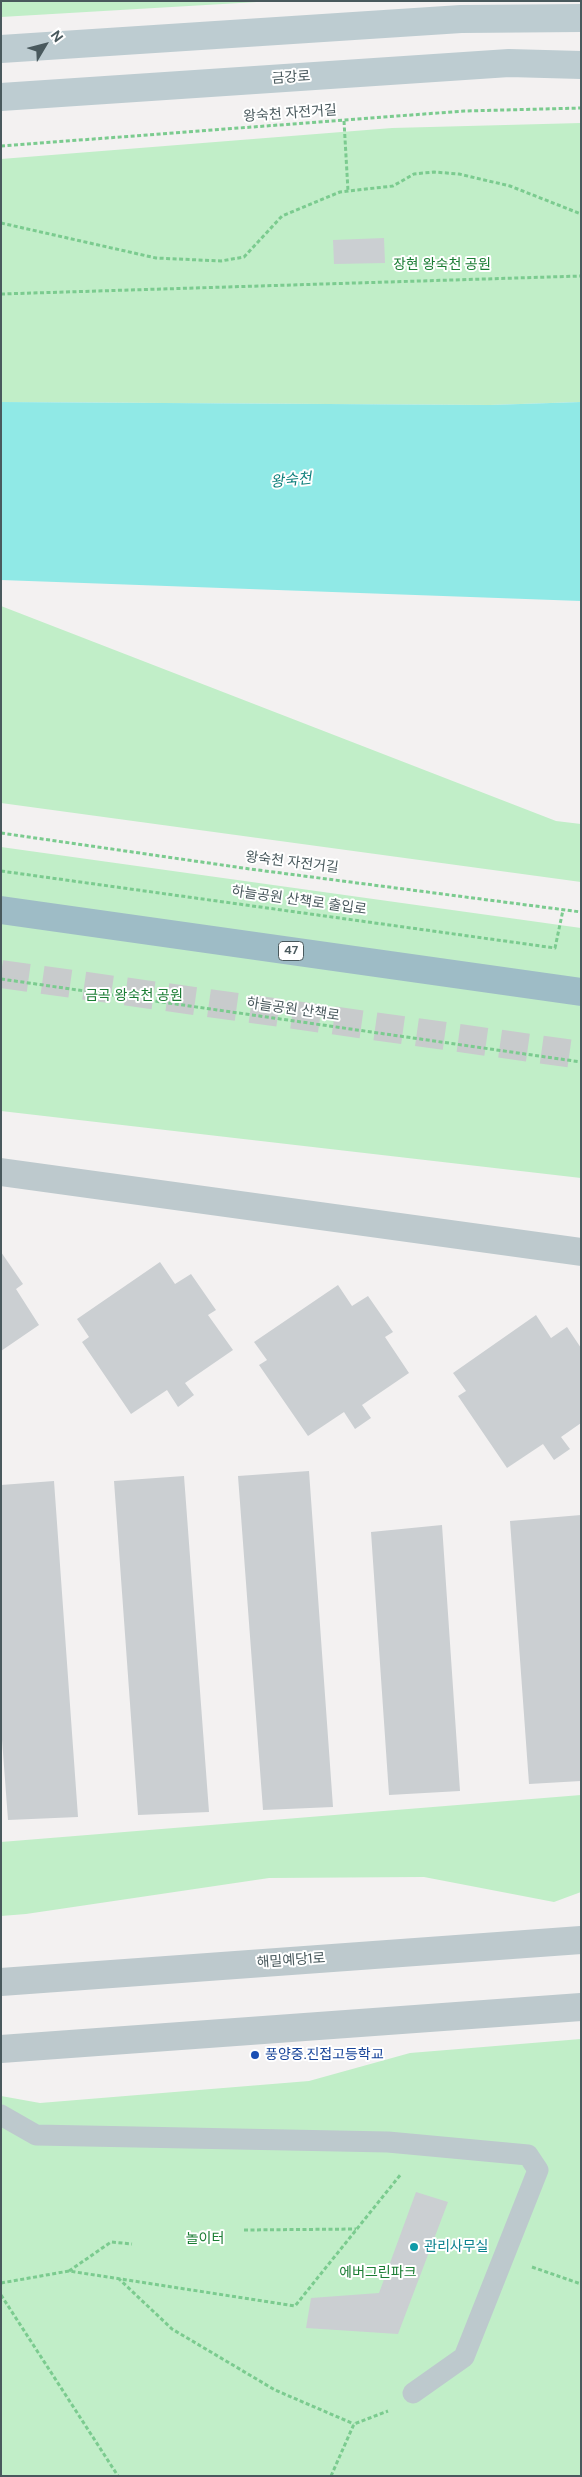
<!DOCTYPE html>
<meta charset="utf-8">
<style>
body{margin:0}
#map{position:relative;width:582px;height:2477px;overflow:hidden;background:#f3f1f1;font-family:"DM Sans",sans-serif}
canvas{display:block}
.frame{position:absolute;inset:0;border:2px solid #49595d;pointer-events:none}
.north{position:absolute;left:20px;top:20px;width:50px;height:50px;-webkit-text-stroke:4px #fff;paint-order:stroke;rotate:53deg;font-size:14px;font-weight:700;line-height:20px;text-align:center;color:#49595d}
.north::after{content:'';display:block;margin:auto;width:18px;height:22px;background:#49595d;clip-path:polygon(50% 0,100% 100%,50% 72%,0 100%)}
</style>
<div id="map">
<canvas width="582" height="2477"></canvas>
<div class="frame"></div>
<div class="north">N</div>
</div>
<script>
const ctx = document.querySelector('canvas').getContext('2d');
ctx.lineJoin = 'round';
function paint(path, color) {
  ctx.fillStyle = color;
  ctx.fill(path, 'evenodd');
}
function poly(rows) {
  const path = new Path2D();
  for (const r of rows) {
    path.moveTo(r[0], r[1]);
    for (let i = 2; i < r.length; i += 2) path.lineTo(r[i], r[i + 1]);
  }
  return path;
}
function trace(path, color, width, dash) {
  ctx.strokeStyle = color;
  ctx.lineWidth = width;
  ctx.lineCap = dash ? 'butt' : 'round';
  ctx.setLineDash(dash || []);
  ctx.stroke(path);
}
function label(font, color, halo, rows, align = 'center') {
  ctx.font = font + ' "DM Sans","Noto Sans KR",sans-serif';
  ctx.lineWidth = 4;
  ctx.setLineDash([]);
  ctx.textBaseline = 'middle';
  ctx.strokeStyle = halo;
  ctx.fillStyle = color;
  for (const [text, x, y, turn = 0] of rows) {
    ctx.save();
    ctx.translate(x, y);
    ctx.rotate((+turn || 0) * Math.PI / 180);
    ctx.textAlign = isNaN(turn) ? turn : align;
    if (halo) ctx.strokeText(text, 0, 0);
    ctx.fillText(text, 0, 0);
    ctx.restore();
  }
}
paint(poly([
 [1,1,274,1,1,17],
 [581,123,581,402,490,405,1,402,1,159,392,128],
 [1,606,556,821,581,824,581,882,1,803],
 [1,847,581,928,581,1178,1,1111],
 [581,1795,581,1892,554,1902,424,1877,269,1878,26,1914,1,1916,1,1842],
 [581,2039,581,2476,1,2476,1,2096,40,2103,309,2081,410,2053]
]), '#c1eec8');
paint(poly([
 [1,402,490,405,581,402,581,601,1,580]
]), '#90e9e6');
paint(poly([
 [384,238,385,263,334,264,333,240],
 [1,1252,23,1284,16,1289,39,1325,1,1351],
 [160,1262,175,1284,191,1274,216,1310,208,1315,233,1350,185,1383,194,1395,178,1407,167,1390,131,1414,82,1342,89,1337,77,1319],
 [338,1285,352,1306,368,1296,393,1332,385,1337,409,1373,362,1405,371,1418,355,1429,344,1412,308,1436,259,1365,267,1360,254,1342],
 [536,1315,551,1338,567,1327,581,1348,581,1423,561,1437,570,1449,554,1460,543,1444,507,1468,458,1396,466,1391,453,1373],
 [309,1471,333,1807,263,1810,238,1476],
 [184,1476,209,1812,138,1815,114,1481],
 [54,1481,78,1817,8,1820,1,1726,1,1485],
 [581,1515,581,1781,529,1784,510,1521],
 [442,1525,460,1791,389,1795,371,1532],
 [416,2192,448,2202,398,2334,306,2328,311,2298,379,2293]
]), '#cbcfd2');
trace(poly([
 [1,974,581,1055]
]), '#c8cbcc', 28, [28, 14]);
trace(poly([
 [344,121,348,191],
 [1,146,464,111,581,108],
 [1,223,156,258,221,261,244,257,282,216,340,192,393,186,414,174,434,172,459,174,510,186,581,214],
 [1,294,581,276],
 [1,833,250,869,581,912],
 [1,871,555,948,563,910],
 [1,979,581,1062],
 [244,2230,356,2229],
 [532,2267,581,2284],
 [69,2271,111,2242,132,2244],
 [118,2278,172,2329,275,2390,354,2424],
 [1,2283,69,2271,295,2306,401,2174],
 [1,2295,118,2476],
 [331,2476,354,2424,388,2411]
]), '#7bcb8f', 3, [4, 2.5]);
trace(poly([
 [1,2115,36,2135,388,2142,528,2155,538,2170,464,2357,413,2393]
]), '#bdc9cd', 21);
trace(poly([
 [1,1172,581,1252]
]), '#bdc9cd', 28);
trace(poly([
 [1,1982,581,1940],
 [1,2049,581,2007]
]), '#bdc9cd', 28);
trace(poly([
 [1,49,461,19,581,18],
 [1,97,509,63,581,65]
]), '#bdccd1', 28);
trace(poly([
 [1,910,581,992]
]), '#9ebcc6', 28);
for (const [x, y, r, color] of [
 [255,2055,5,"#1a4fb4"],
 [414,2247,5,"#0f9aa8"]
]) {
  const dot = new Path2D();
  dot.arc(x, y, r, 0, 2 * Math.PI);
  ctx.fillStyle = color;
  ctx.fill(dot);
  trace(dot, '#fff', 2);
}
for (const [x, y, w] of [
 [291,951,25]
]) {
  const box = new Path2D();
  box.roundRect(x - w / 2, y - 9.5, w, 19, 4);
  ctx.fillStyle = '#fff';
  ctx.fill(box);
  trace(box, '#49595d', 1);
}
label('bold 12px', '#49595d', null, [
 ["47",291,951]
]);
label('14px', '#49595d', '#fff', [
 ["금강로",291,78,-4],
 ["왕숙천 자전거길",290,114,-4],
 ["왕숙천 자전거길",292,863,7],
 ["하늘공원 산책로 출입로",299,901,8],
 ["하늘공원 산책로",293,1010,8],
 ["해밀예당1로",291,1961,-4]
]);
label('14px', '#1b7d34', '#fff', [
 ["장현 왕숙천 공원",442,265],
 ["금곡 왕숙천 공원",134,996],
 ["놀이터",205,2239],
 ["에버그린파크",378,2273]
]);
label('14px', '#164399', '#fff', [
 ["풍양중.진접고등학교",265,2055]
], 'left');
label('14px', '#0d838f', '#fff', [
 ["관리사무실",424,2247]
], 'left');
label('italic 15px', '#12827e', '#fff', [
 ["왕숙천",291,481,-6]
]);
</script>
